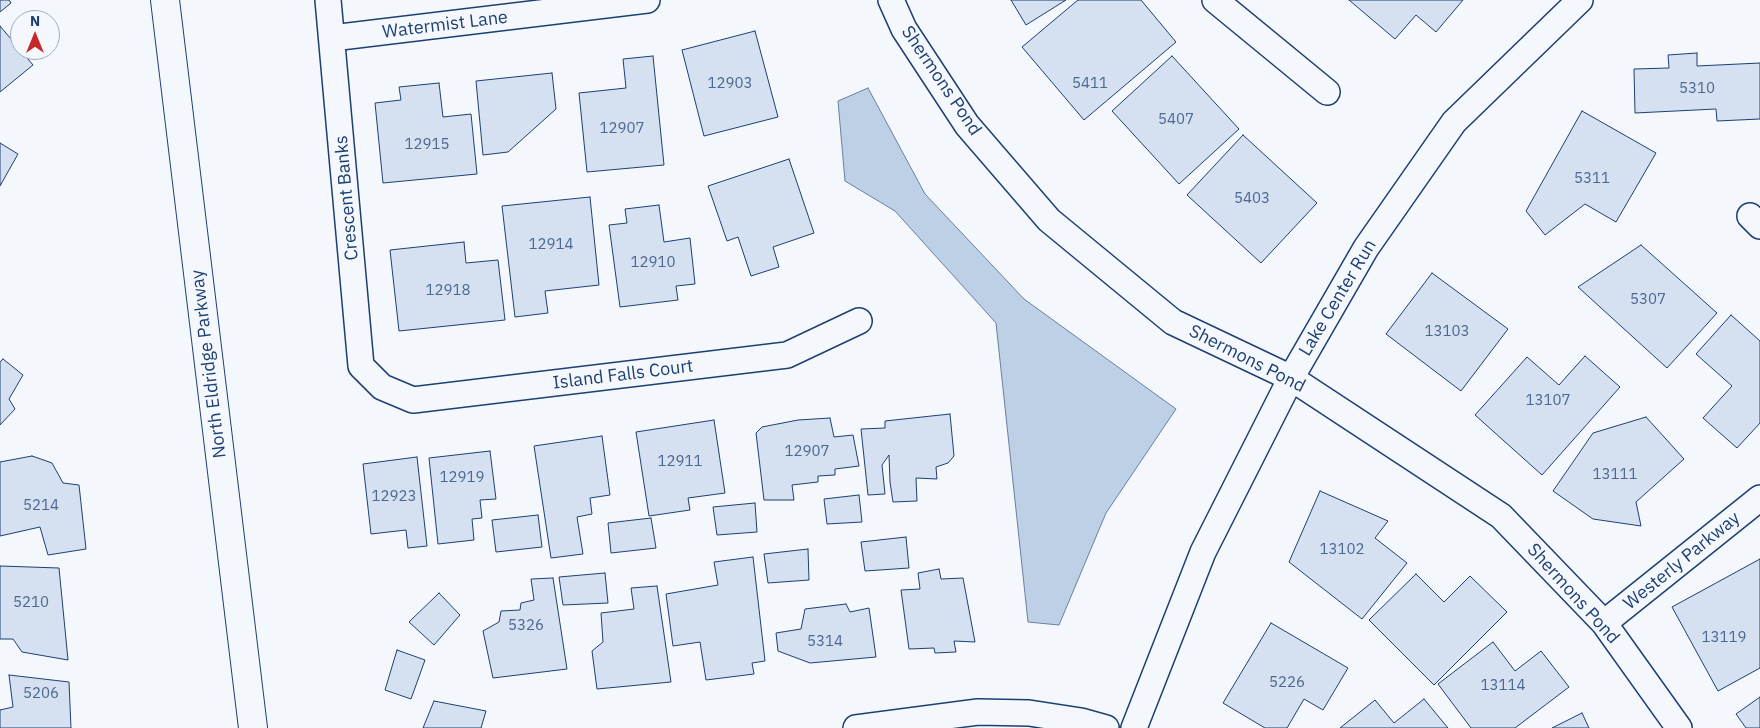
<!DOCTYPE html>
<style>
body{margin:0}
#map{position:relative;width:1760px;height:728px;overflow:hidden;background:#f4f7fb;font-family:"IBM Plex Sans",sans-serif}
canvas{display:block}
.north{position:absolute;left:10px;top:10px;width:50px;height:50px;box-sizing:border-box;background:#f4f7fb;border:1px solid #9eadc5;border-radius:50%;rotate:0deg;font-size:14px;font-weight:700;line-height:20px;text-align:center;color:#1d3f73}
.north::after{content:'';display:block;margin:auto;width:18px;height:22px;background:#c62828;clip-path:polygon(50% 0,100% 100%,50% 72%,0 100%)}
</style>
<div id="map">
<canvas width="1760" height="728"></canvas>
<div class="north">N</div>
</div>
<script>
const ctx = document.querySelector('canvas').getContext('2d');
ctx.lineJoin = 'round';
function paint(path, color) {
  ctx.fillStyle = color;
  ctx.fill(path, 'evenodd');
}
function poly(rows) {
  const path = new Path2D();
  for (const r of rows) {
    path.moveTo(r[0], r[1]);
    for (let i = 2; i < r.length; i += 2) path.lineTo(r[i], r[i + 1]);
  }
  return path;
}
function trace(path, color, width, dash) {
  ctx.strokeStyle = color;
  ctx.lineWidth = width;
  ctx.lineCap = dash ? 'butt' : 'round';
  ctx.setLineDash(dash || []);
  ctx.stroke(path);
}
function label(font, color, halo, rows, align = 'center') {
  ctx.font = font + ' "IBM Plex Sans",sans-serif';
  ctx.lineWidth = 4;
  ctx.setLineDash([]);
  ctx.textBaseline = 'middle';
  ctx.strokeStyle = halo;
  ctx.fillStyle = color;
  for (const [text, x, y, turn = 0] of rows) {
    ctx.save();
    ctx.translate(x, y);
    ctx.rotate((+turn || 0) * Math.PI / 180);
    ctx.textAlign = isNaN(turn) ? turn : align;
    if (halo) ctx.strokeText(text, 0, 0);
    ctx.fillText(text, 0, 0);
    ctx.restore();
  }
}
const water = poly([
 [868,88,925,194,1024,299,1176,409,1106,513,1059,625,1028,622,996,323,895,211,845,181,838,101,868,88]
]);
paint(water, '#bed0e5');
trace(water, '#687fa3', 1);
const building = poly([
 [0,0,9,0,11,3,0,12,0,0],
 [1011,0,1066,0,1026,25,1011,0],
 [1078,0,1141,0,1176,42,1084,120,1022,47,1078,0],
 [1349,0,1463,0,1436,32,1416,15,1395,39,1349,0],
 [0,26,33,65,0,92,0,26],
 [755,31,778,117,704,136,682,50,755,31],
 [1697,53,1697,66,1760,63,1760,119,1717,121,1716,109,1635,113,1634,69,1669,68,1668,55,1697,53],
 [653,56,664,165,587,172,579,93,626,88,623,59,653,56],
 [1172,56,1239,129,1179,184,1112,111,1172,56],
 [552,73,556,109,508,152,483,155,476,81,552,73],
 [439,83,443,117,471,114,477,174,383,183,375,103,401,100,399,87,439,83],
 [1582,111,1656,153,1616,222,1585,204,1545,235,1526,211,1582,111],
 [1243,135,1317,203,1261,263,1187,195,1243,135],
 [0,143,18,154,0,186,0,143],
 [789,159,814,233,773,247,779,267,751,276,738,237,727,241,708,186,789,159],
 [590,197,599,285,545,291,548,313,515,317,502,206,590,197],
 [659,205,664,242,690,238,695,284,676,286,678,300,620,307,609,225,627,223,625,209,659,205],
 [464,242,466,263,498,260,505,320,399,331,390,250,464,242],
 [1641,245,1717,313,1667,368,1578,287,1641,245],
 [1432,273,1508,329,1461,391,1386,334,1432,273],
 [1731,315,1760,341,1760,423,1737,448,1703,418,1732,386,1696,354,1731,315],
 [1585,356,1620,387,1542,475,1475,415,1527,357,1559,385,1585,356],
 [3,359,23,375,9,399,15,409,0,425,0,362,3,359],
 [950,414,954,456,948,463,936,467,937,479,916,478,917,501,893,502,890,482,889,455,882,465,885,494,868,495,861,429,885,428,885,421,950,414],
 [1646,417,1684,459,1636,502,1641,526,1593,519,1553,491,1593,433,1646,417],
 [830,418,834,437,853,435,859,466,835,469,835,475,818,476,818,482,792,485,794,500,764,500,756,433,762,427,798,420,830,418],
 [714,420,725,493,688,498,690,510,649,516,636,432,714,420],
 [602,436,610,495,590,498,592,514,577,517,583,554,551,558,534,446,602,436],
 [490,451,496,499,480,500,482,518,472,519,474,540,438,544,429,458,490,451],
 [32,456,52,463,63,483,79,485,86,549,48,555,40,527,0,536,0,462,32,456],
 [417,457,427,546,408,548,406,530,371,534,363,464,417,457],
 [1320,491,1388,521,1375,538,1407,563,1362,619,1289,562,1320,491],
 [859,495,862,522,827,524,824,499,859,495],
 [755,503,757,532,717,535,713,507,755,503],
 [538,515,542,547,496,552,492,520,538,515],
 [651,518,656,548,611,553,608,523,651,518],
 [906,537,909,568,865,571,861,542,906,537],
 [808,549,809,580,768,583,764,554,808,549],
 [753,557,765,661,752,663,754,674,706,680,700,642,673,646,666,594,718,585,714,562,753,557],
 [1760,559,1760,668,1718,691,1672,607,1760,559],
 [0,566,59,568,68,660,22,652,13,639,0,639,0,566],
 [939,569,941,579,963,578,975,642,954,641,956,652,935,653,934,648,909,649,901,590,920,589,918,573,939,569],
 [605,573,608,603,563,605,559,577,605,573],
 [1416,574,1444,602,1470,576,1507,612,1434,685,1369,620,1416,574],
 [553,578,567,669,493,678,483,631,499,622,501,611,520,610,521,603,534,600,531,579,553,578],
 [657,586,671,682,597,689,592,651,603,642,601,613,634,609,631,588,657,586],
 [439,593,460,615,434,645,409,622,439,593],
 [846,604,850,612,869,608,876,657,810,663,778,651,776,633,801,629,805,609,846,604],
 [1271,623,1348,668,1323,710,1304,699,1287,728,1265,728,1223,703,1271,623],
 [1493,642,1515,671,1541,651,1569,687,1515,728,1471,728,1438,684,1493,642],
 [397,650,425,660,411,699,385,690,397,650],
 [9,675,69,682,71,728,0,728,0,710,13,707,9,675],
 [1760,697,1760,728,1746,728,1736,714,1760,697],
 [1424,699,1448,728,1340,728,1375,700,1394,723,1424,699],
 [434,701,486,711,481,728,423,728,434,701],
 [1582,713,1589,728,1552,728,1582,713]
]);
paint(building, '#d5e0f0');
trace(building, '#1d3f73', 1);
const street = poly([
 [328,0,361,366,382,387,413,400,787,355,859,321],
 [891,0,904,29,967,125,1049,220,1173,322,1291,378,1501,516,1604,623,1679,728],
 [1215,0,1327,92],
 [332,38,647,0],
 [1750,216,1760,226],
 [1604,623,1760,498],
 [856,728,978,712,1029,713,1081,721,1106,728],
 [1134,728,1203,552,1291,378,1366,248,1454,122,1580,0]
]);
const secondary = poly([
 [165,0,253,728]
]);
trace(street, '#1d3f73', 28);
trace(secondary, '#1d3f73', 30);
trace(street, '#f4f7fb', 25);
trace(secondary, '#f4f7fb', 28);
label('15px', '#4b6792', null, [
 ["12903",730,84],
 ["5411",1090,84],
 ["5310",1697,89],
 ["5407",1176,120],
 ["12907",622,129],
 ["12915",427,145],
 ["5311",1592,179],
 ["5403",1252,199],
 ["12914",551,245],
 ["12910",653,263],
 ["12918",448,291],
 ["5307",1648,300],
 ["13103",1447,332],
 ["13107",1548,401],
 ["12907",807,452],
 ["12911",680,462],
 ["13111",1615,475],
 ["12919",462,478],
 ["12923",394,497],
 ["5214",41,506],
 ["13102",1342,550],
 ["5210",31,603],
 ["5326",526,626],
 ["13119",1724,638],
 ["5314",825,642],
 ["5226",1287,683],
 ["13114",1503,686],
 ["5206",41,694]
]);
label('18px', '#1d3f73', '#f4f7fb', [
 ["Watermist Lane",445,25,-7],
 ["Shermons Pond",941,81,56],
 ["Crescent Banks",347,198,-95],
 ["Lake Center Run",1338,298,-59],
 ["Shermons Pond",1247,359,27],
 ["North Eldridge Parkway",209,364,-97],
 ["Island Falls Court",623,375,-7],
 ["Westerly Parkway",1682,561,-39],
 ["Shermons Pond",1573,594,48]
]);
</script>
